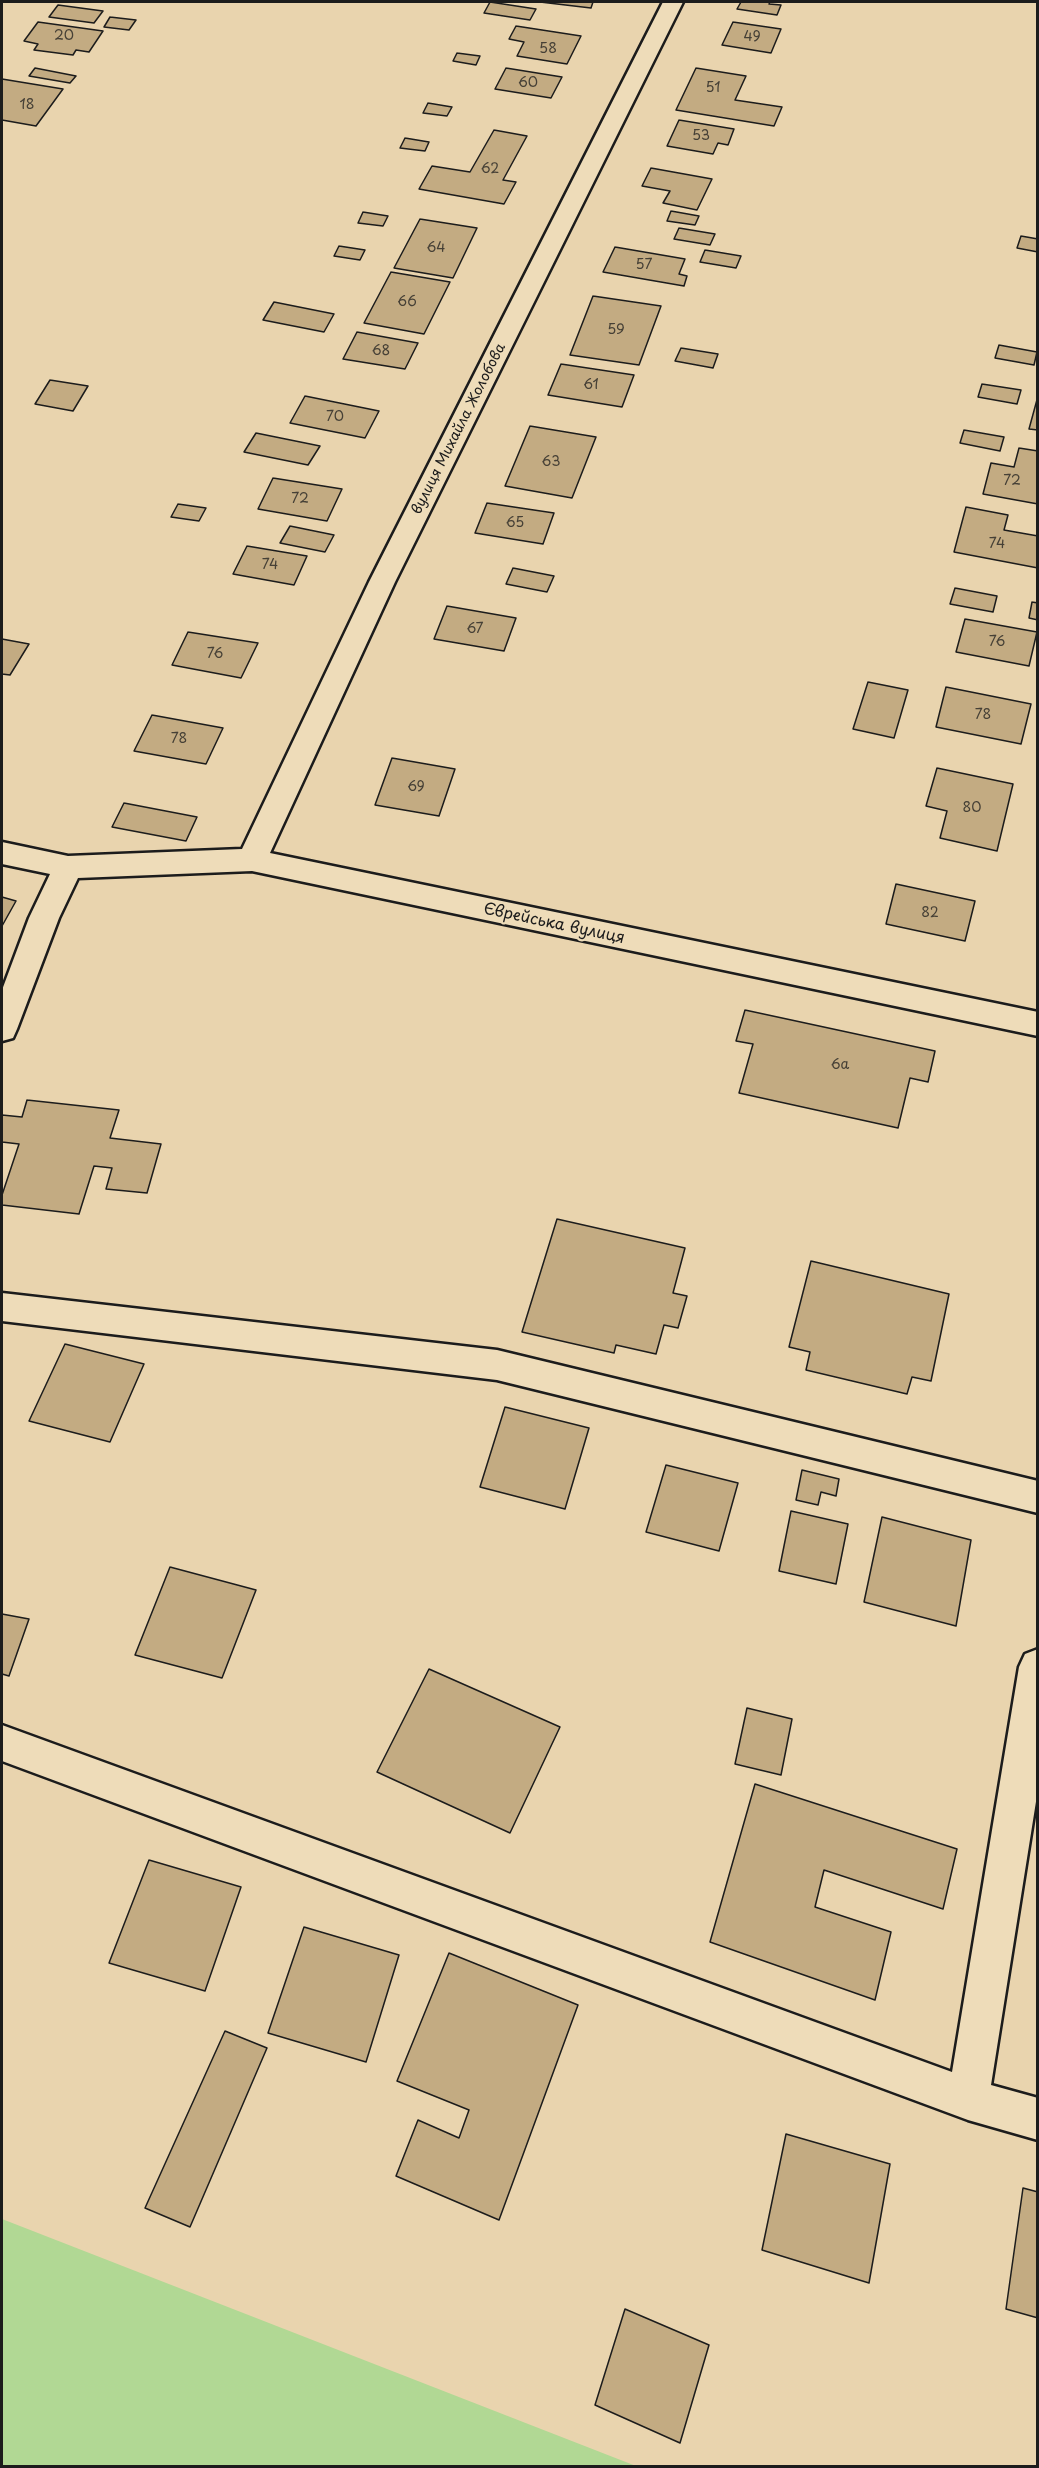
<!DOCTYPE html>
<meta charset="utf-8">
<style>
body{margin:0}
#map{position:relative;width:1039px;height:2468px;overflow:hidden;background:#e9d4ae;font-family:"Playpen Sans",sans-serif}
canvas{display:block}
.frame{position:absolute;inset:0;border:3px solid #1c1c1c;pointer-events:none}
</style>
<div id="map">
<canvas width="1039" height="2468"></canvas>
<div class="frame"></div>
</div>
<script>
const ctx = document.querySelector('canvas').getContext('2d');
ctx.lineJoin = 'round';
function paint(path, color) {
  ctx.fillStyle = color;
  ctx.fill(path, 'evenodd');
}
function poly(rows) {
  const path = new Path2D();
  for (const r of rows) {
    path.moveTo(r[0], r[1]);
    for (let i = 2; i < r.length; i += 2) path.lineTo(r[i], r[i + 1]);
  }
  return path;
}
function trace(path, color, width, dash) {
  ctx.strokeStyle = color;
  ctx.lineWidth = width;
  ctx.lineCap = dash ? 'butt' : 'round';
  ctx.setLineDash(dash || []);
  ctx.stroke(path);
}
function label(font, color, halo, rows, align = 'center') {
  ctx.font = font + ' "Playpen Sans",sans-serif';
  ctx.lineWidth = 4.5;
  ctx.setLineDash([]);
  ctx.textBaseline = 'middle';
  ctx.strokeStyle = halo;
  ctx.fillStyle = color;
  for (const [text, x, y, turn = 0] of rows) {
    ctx.save();
    ctx.translate(x, y);
    ctx.rotate((+turn || 0) * Math.PI / 180);
    ctx.textAlign = isNaN(turn) ? turn : align;
    if (halo) ctx.strokeText(text, 0, 0);
    ctx.fillText(text, 0, 0);
    ctx.restore();
  }
}
paint(poly([
 [2,2219,636,2466,2,2466]
]), '#b1d894');
const building = poly([
 [490,2,536,9,530,20,484,13,490,2],
 [540,2,593,2,591,8,540,2],
 [741,2,770,2,769,4,781,5,777,15,737,9,741,2],
 [58,5,103,11,94,23,49,17,58,5],
 [110,17,136,20,129,30,104,27,110,17],
 [38,22,103,31,89,52,76,50,73,55,34,50,38,44,24,41,38,22],
 [733,22,781,29,771,53,722,45,733,22],
 [516,26,581,36,567,64,517,56,524,42,509,39,516,26],
 [457,53,480,56,476,65,453,61,457,53],
 [35,68,76,76,70,83,29,76,35,68],
 [506,68,562,77,551,98,495,89,506,68],
 [696,68,746,76,735,100,782,107,774,126,676,110,696,68],
 [2,79,63,89,36,126,2,120,2,79],
 [428,103,452,107,447,116,423,113,428,103],
 [679,120,734,129,728,145,718,143,713,154,667,146,679,120],
 [494,130,527,136,503,180,516,182,504,204,419,189,432,166,470,172,494,130],
 [405,138,429,142,425,151,400,148,405,138],
 [651,168,712,179,697,210,663,203,670,191,642,186,651,168],
 [671,211,699,216,695,225,667,221,671,211],
 [363,212,388,216,383,226,358,223,363,212],
 [420,219,477,228,453,278,394,268,420,219],
 [679,228,715,234,710,245,674,239,679,228],
 [1021,236,1038,239,1038,252,1017,248,1021,236],
 [339,246,365,250,360,260,334,256,339,246],
 [615,247,685,259,679,274,687,276,684,286,603,272,615,247],
 [705,250,741,256,736,268,700,262,705,250],
 [391,272,450,282,424,334,364,323,391,272],
 [593,296,661,306,639,365,570,355,593,296],
 [274,302,334,314,324,332,263,320,274,302],
 [357,332,418,343,405,369,343,359,357,332],
 [999,345,1037,352,1034,365,995,358,999,345],
 [681,348,718,354,713,368,675,361,681,348],
 [561,364,634,375,622,407,548,395,561,364],
 [50,380,88,386,73,411,35,404,50,380],
 [982,384,1021,390,1017,404,978,397,982,384],
 [305,396,379,411,365,438,290,423,305,396],
 [1038,396,1038,430,1029,429,1038,396],
 [530,426,596,437,572,498,505,486,530,426],
 [964,430,1004,437,1000,451,960,443,964,430],
 [256,433,320,446,308,465,244,452,256,433],
 [1019,448,1038,451,1038,504,983,494,991,463,1014,467,1019,448],
 [273,478,342,489,327,521,258,509,273,478],
 [487,503,554,513,543,544,475,533,487,503],
 [178,504,206,508,199,521,171,517,178,504],
 [966,507,1008,515,1004,530,1038,536,1038,568,954,552,966,507],
 [290,526,334,535,325,552,280,543,290,526],
 [247,546,307,556,294,585,233,574,247,546],
 [513,568,554,576,547,592,506,584,513,568],
 [955,588,997,596,993,612,950,604,955,588],
 [1032,602,1038,603,1038,620,1029,618,1032,602],
 [447,606,516,618,504,651,434,639,447,606],
 [965,619,1037,632,1029,666,956,652,965,619],
 [188,632,258,643,241,678,172,665,188,632],
 [2,639,29,644,10,675,2,674,2,639],
 [868,682,908,690,894,738,853,729,868,682],
 [946,687,1031,704,1021,744,936,727,946,687],
 [152,715,223,728,206,764,134,751,152,715],
 [392,758,455,769,439,816,375,805,392,758],
 [937,768,1013,784,997,851,940,838,947,811,926,806,937,768],
 [124,803,197,817,186,841,112,827,124,803],
 [896,884,975,901,965,941,886,924,896,884],
 [2,897,16,901,2,926,2,897],
 [745,1010,935,1051,928,1082,910,1078,898,1128,739,1093,753,1044,736,1041,745,1010],
 [27,1100,119,1110,110,1138,161,1144,147,1193,106,1189,112,1168,94,1166,79,1214,2,1205,2,1195,19,1144,2,1142,2,1115,22,1117,27,1100],
 [557,1219,685,1248,673,1293,687,1296,678,1328,664,1325,656,1354,616,1345,614,1353,522,1332,557,1219],
 [811,1261,949,1294,931,1381,912,1377,907,1394,806,1370,810,1352,789,1347,811,1261],
 [65,1344,144,1364,110,1442,29,1421,65,1344],
 [505,1407,589,1428,565,1509,480,1487,505,1407],
 [666,1465,738,1483,719,1551,646,1532,666,1465],
 [802,1470,839,1479,836,1496,821,1492,818,1505,796,1500,802,1470],
 [791,1511,848,1524,836,1584,779,1571,791,1511],
 [882,1517,971,1540,956,1626,864,1602,882,1517],
 [170,1567,256,1590,222,1678,135,1655,170,1567],
 [2,1614,29,1619,9,1676,2,1674,2,1614],
 [429,1669,560,1727,510,1833,377,1772,429,1669],
 [747,1708,792,1719,781,1775,735,1764,747,1708],
 [755,1784,957,1849,943,1909,824,1870,815,1907,891,1932,875,2000,710,1942,755,1784],
 [149,1860,241,1887,205,1991,109,1963,149,1860],
 [304,1927,399,1955,366,2062,268,2033,304,1927],
 [449,1953,578,2005,499,2220,396,2176,418,2120,459,2138,469,2110,397,2081,449,1953],
 [225,2031,267,2048,190,2227,145,2208,225,2031],
 [786,2134,890,2164,869,2283,762,2250,786,2134],
 [1023,2188,1038,2192,1038,2318,1006,2309,1023,2188],
 [625,2309,709,2345,680,2443,595,2405,625,2309]
]);
paint(building, '#c3ab82');
trace(building, '#1c1c1c', 1.5);
const minor = poly([
 [663,2,683,2,395,582,270,853,1038,1012,1038,1036,252,871,78,878,59,918,17,1029,13,1038,2,1041,2,990,29,918,50,874,2,864,2,842,68,856,242,849,369,582,663,2],
 [2,1293,497,1350,1038,1481,1038,1513,497,1380,2,1321,2,1293],
 [1038,1649,1038,1789,991,2085,1038,2098,1038,2140,968,2120,2,1761,2,1725,952,2072,1019,1667,1025,1654,1038,1649]
]);
trace(minor, '#1c1c1c', 5);
paint(minor, '#eedcb9');
label('14px', '#464036', null, [
 ["20",64,36],
 ["49",752,37],
 ["58",548,49],
 ["60",528,83],
 ["51",713,88],
 ["18",27,105],
 ["53",701,136],
 ["62",490,169],
 ["64",436,248],
 ["57",644,265],
 ["66",407,302],
 ["59",616,330],
 ["68",381,351],
 ["61",591,385],
 ["70",335,417],
 ["63",551,462],
 ["72",1012,481],
 ["72",300,499],
 ["65",515,523],
 ["74",997,544],
 ["74",270,565],
 ["67",475,629],
 ["76",997,642],
 ["76",215,654],
 ["78",983,715],
 ["78",179,739],
 ["69",416,787],
 ["80",972,808],
 ["82",930,913],
 ["6а",840,1065]
]);
label('14px', '#1c1c1c', '#eedcb9', [
 ["вулиця Михайла Жолобова",459,429,-63]
]);
label('16px', '#1c1c1c', '#eedcb9', [
 ["Єврейська вулиця",554,924,12]
]);
</script>
